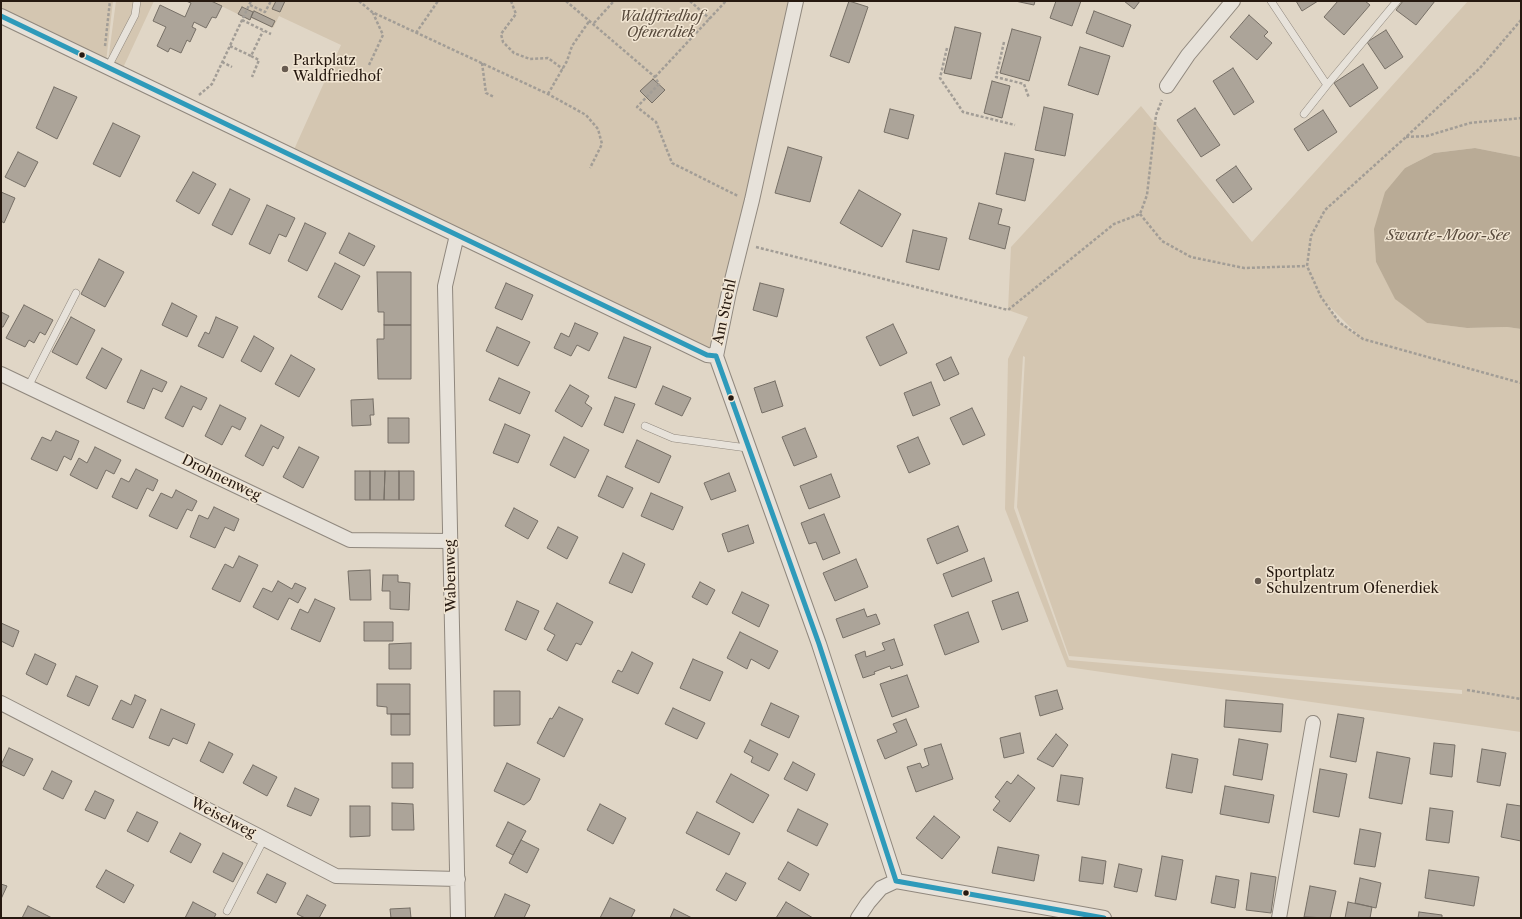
<!DOCTYPE html>
<style>
body{margin:0}
#map{position:relative;width:1522px;height:919px;overflow:hidden;background:#e0d6c6;font-family:"Libre Caslon Text",serif}
canvas{display:block}
.frame{position:absolute;inset:0;border:2px solid #261910;pointer-events:none}
</style>
<div id="map">
<canvas width="1522" height="919"></canvas>
<div class="frame"></div>
</div>
<script>
const ctx = document.querySelector('canvas').getContext('2d');
ctx.lineJoin = 'round';
function paint(path, color) {
  ctx.fillStyle = color;
  ctx.fill(path, 'evenodd');
}
function poly(rows) {
  const path = new Path2D();
  for (const r of rows) {
    path.moveTo(r[0], r[1]);
    for (let i = 2; i < r.length; i += 2) path.lineTo(r[i], r[i + 1]);
  }
  return path;
}
function trace(path, color, width, dash) {
  ctx.strokeStyle = color;
  ctx.lineWidth = width;
  ctx.lineCap = dash ? 'butt' : 'round';
  ctx.setLineDash(dash || []);
  ctx.stroke(path);
}
function label(font, color, halo, rows, align = 'center') {
  ctx.font = font + ' "Libre Caslon Text",serif';
  ctx.lineWidth = 3;
  ctx.setLineDash([]);
  ctx.textBaseline = 'middle';
  ctx.strokeStyle = halo;
  ctx.fillStyle = color;
  for (const [text, x, y, turn = 0] of rows) {
    ctx.save();
    ctx.translate(x, y);
    ctx.rotate((+turn || 0) * Math.PI / 180);
    ctx.textAlign = isNaN(turn) ? turn : align;
    if (halo) ctx.strokeText(text, 0, 0);
    ctx.fillText(text, 0, 0);
    ctx.restore();
  }
}
paint(poly([
 [1,1,113,1,106,62,1,10],
 [116,1,154,1,122,70,108,62],
 [211,1,796,1,716,356,292,154,341,45,279,16,273,28,251,18,250,20],
 [1468,1,1521,1,1521,157,1475,148,1434,153,1405,168,1376,262,1395,298,1427,323,1467,328,1507,327,1521,329,1521,732,1067,667,1005,509,1008,359,1028,317,1008,310,1011,247,1141,106,1252,242],
 [1324,301,1360,337,1339,322],
 [1023,356,1025,357,1017,507,1069,656,1462,690,1462,694,1069,660,1014,508]
]), '#d4c6b1');
paint(poly([
 [1475,148,1521,157,1521,329,1507,327,1467,328,1427,323,1395,299,1376,262,1374,229,1385,192,1405,168,1434,153]
]), '#b9ab96');
const building = poly([
 [186,1,211,1,222,6,216,18,212,17,206,28,194,22,192,27,196,29,190,42,187,40,181,53,170,48,168,52,157,46,166,27,153,21,160,5,185,17,191,3,186,1],
 [276,1,285,1,280,12,272,9,276,1],
 [849,1,868,7,849,63,830,56,849,1],
 [1015,1,1035,1,1034,5,1015,1],
 [1056,1,1081,1,1072,26,1050,18,1056,1],
 [1124,1,1140,1,1134,9,1124,1],
 [1296,1,1318,1,1302,11,1296,1],
 [1338,1,1365,1,1370,5,1344,35,1324,17,1338,1],
 [1403,1,1435,1,1416,25,1396,10,1403,1],
 [242,7,253,12,250,20,238,14,242,7],
 [254,11,275,21,272,27,251,17,254,11],
 [1094,11,1131,25,1123,47,1086,33,1094,11],
 [1249,15,1268,32,1264,36,1272,43,1257,60,1230,37,1249,15],
 [955,27,981,33,971,79,944,73,955,27],
 [1012,29,1041,37,1029,81,1000,73,1012,29],
 [1386,30,1403,57,1385,69,1367,42,1386,30],
 [1080,47,1110,56,1098,95,1068,85,1080,47],
 [1363,64,1378,88,1350,107,1334,83,1363,64],
 [1233,68,1254,102,1234,115,1213,81,1233,68],
 [653,79,665,90,652,103,640,91,653,79],
 [992,81,1010,86,1002,118,984,113,992,81],
 [54,87,77,97,57,139,36,128,54,87],
 [1044,107,1073,114,1065,156,1035,150,1044,107],
 [1195,108,1220,145,1201,157,1177,120,1195,108],
 [890,109,914,115,908,139,884,132,890,109],
 [1323,110,1337,132,1308,151,1294,129,1323,110],
 [113,123,140,136,120,177,93,164,113,123],
 [788,147,822,157,810,202,775,193,788,147],
 [18,152,38,162,25,187,5,177,18,152],
 [1005,153,1034,159,1025,201,996,194,1005,153],
 [1236,166,1252,189,1233,203,1216,180,1236,166],
 [193,172,216,184,199,214,176,201,193,172],
 [230,189,250,199,232,235,212,225,230,189],
 [859,190,901,214,882,247,840,223,859,190],
 [1,192,15,198,4,223,1,221,1,192],
 [979,203,1002,209,998,224,1010,227,1005,249,969,239,979,203],
 [267,205,295,218,286,237,279,234,270,254,249,244,267,205],
 [305,223,326,233,307,271,288,261,305,223],
 [913,230,947,238,939,270,906,262,913,230],
 [349,233,375,246,364,266,339,253,349,233],
 [99,259,124,272,105,307,81,294,99,259],
 [335,263,360,276,342,310,318,297,335,263],
 [377,272,411,272,411,325,384,325,384,312,378,312,377,272],
 [506,283,533,295,522,320,495,308,506,283],
 [760,283,784,289,777,317,753,310,760,283],
 [172,303,197,316,187,337,162,325,172,303],
 [24,305,53,320,45,335,40,332,34,343,29,340,25,347,6,338,24,305],
 [1,312,9,316,3,327,1,327,1,312],
 [71,317,95,330,77,365,52,352,71,317],
 [216,317,238,327,223,358,198,346,205,332,209,334,216,317],
 [575,323,598,333,589,351,577,345,571,356,554,348,561,333,569,337,575,323],
 [893,324,907,353,880,366,866,337,893,324],
 [384,325,411,325,411,379,378,379,377,339,384,339,384,325],
 [497,327,530,342,518,366,486,351,497,327],
 [254,336,274,348,261,372,241,361,254,336],
 [624,337,651,347,636,388,608,378,624,337],
 [102,348,122,359,106,389,86,378,102,348],
 [291,355,315,369,299,397,275,384,291,355],
 [951,357,959,374,944,381,936,364,951,357],
 [141,370,167,382,162,392,153,388,144,409,127,402,141,370],
 [499,378,530,392,520,414,489,400,499,378],
 [775,381,783,406,762,413,754,388,775,381],
 [931,382,940,405,913,416,904,393,931,382],
 [570,385,589,396,585,403,592,408,582,427,555,411,570,385],
 [181,386,207,398,201,410,193,406,183,427,165,418,181,386],
 [663,386,691,398,682,416,655,404,663,386],
 [615,397,635,404,623,433,604,425,615,397],
 [373,399,374,415,370,415,371,425,352,426,351,400,373,399],
 [220,405,246,418,240,430,232,426,222,445,205,436,220,405],
 [972,408,985,435,963,445,950,418,972,408],
 [388,418,409,418,409,443,388,443,388,418],
 [505,424,530,435,518,463,493,453,505,424],
 [261,425,284,437,278,449,273,446,263,466,245,456,261,425],
 [805,428,817,457,794,466,782,437,805,428],
 [56,431,79,441,71,460,64,456,57,471,31,459,42,437,51,441,56,431],
 [564,437,589,450,575,478,550,465,564,437],
 [918,437,930,464,909,473,897,446,918,437],
 [637,440,671,456,659,483,625,467,637,440],
 [95,447,121,460,114,474,106,470,97,489,70,475,79,458,87,463,95,447],
 [299,447,319,457,303,488,283,477,299,447],
 [136,469,158,480,153,491,147,488,137,509,112,497,121,478,129,482,136,469],
 [355,471,370,471,370,500,355,500,355,471],
 [370,471,385,471,384,500,370,500,370,471],
 [385,471,399,471,399,500,384,500,385,471],
 [399,471,414,471,414,500,399,500,399,471],
 [729,473,736,491,711,500,704,483,729,473],
 [831,474,840,497,809,509,800,486,831,474],
 [607,476,633,488,623,508,598,496,607,476],
 [176,490,197,501,192,511,187,509,177,529,149,516,161,493,172,498,176,490],
 [651,493,683,507,673,530,641,516,651,493],
 [214,507,239,519,234,531,225,527,215,548,190,537,199,515,208,519,214,507],
 [514,508,538,521,528,539,505,526,514,508],
 [824,514,840,553,823,560,816,542,809,544,801,523,824,514],
 [748,525,754,543,728,552,722,534,748,525],
 [958,526,968,551,937,564,927,539,958,526],
 [558,527,578,537,567,559,547,548,558,527],
 [623,553,645,564,632,593,609,583,623,553],
 [239,556,258,565,240,602,212,589,225,564,233,568,239,556],
 [984,558,992,581,952,597,943,574,984,558],
 [856,559,868,587,835,601,823,573,856,559],
 [370,570,371,600,350,600,348,571,370,570],
 [383,575,398,575,398,582,410,583,409,610,390,609,390,591,382,591,383,575],
 [278,581,292,589,295,583,306,588,298,603,289,598,278,620,253,607,263,588,272,592,278,581],
 [700,582,715,590,707,605,692,597,700,582],
 [742,592,769,605,759,627,732,613,742,592],
 [1018,592,1028,621,1002,630,992,601,1018,592],
 [315,599,335,608,320,642,291,629,300,609,308,613,315,599],
 [517,601,539,611,526,640,505,630,517,601],
 [557,603,593,622,581,645,576,643,567,661,547,650,555,635,544,629,557,603],
 [864,609,867,617,876,614,880,624,843,638,836,619,864,609],
 [968,612,979,642,945,655,934,625,968,612],
 [364,622,393,622,393,641,364,641,364,622],
 [1,623,19,631,13,647,1,641,1,623],
 [740,632,778,651,769,669,751,659,747,669,727,658,740,632],
 [894,639,903,665,891,669,890,666,874,672,875,674,863,678,855,655,865,651,866,657,885,650,882,643,894,639],
 [411,643,411,669,389,669,389,644,411,643],
 [632,652,653,663,638,694,612,682,618,670,622,672,632,652],
 [35,654,56,664,47,685,26,674,35,654],
 [693,659,723,672,710,701,680,688,693,659],
 [907,675,919,707,892,717,880,684,907,675],
 [76,676,98,686,89,706,67,696,76,676],
 [377,684,410,684,410,714,387,714,387,707,377,706,377,684],
 [1057,690,1063,709,1040,716,1035,696,1057,690],
 [494,691,520,691,520,725,494,726,494,691],
 [135,695,146,700,133,728,112,719,121,700,131,705,135,695],
 [1226,700,1283,704,1281,732,1224,727,1226,700],
 [771,703,799,716,789,738,761,725,771,703],
 [559,707,583,719,564,757,537,743,550,718,552,719,559,707],
 [673,708,705,723,697,739,665,724,673,708],
 [161,709,195,724,187,744,173,738,169,746,149,738,161,709],
 [391,714,410,714,410,735,391,735,391,714],
 [1338,714,1364,718,1356,762,1330,757,1338,714],
 [906,719,917,745,885,759,877,740,897,732,893,724,906,719],
 [1020,733,1024,753,1004,758,1000,738,1020,733],
 [1056,734,1068,745,1053,767,1037,759,1056,734],
 [1239,739,1268,744,1262,780,1233,775,1239,739],
 [750,740,778,754,769,771,751,762,753,757,744,752,750,740],
 [209,742,233,754,223,773,200,761,209,742],
 [1434,743,1455,745,1452,777,1430,774,1434,743],
 [941,744,953,779,916,792,907,767,920,763,922,768,929,765,924,749,941,744],
 [9,748,33,759,24,776,1,765,9,748],
 [1482,749,1506,753,1500,786,1477,782,1482,749],
 [1377,752,1410,758,1402,804,1369,798,1377,752],
 [1172,754,1198,759,1192,793,1166,788,1172,754],
 [793,762,815,774,807,791,784,779,793,762],
 [392,763,413,763,413,788,392,788,392,763],
 [507,763,540,779,530,800,524,805,494,791,507,763],
 [253,765,277,777,267,796,243,783,253,765],
 [1320,769,1347,774,1339,817,1313,812,1320,769],
 [52,771,72,781,63,799,43,789,52,771],
 [731,774,769,795,753,823,716,802,731,774],
 [1018,775,1035,788,1010,822,993,810,1000,801,995,797,1007,781,1011,784,1018,775],
 [1061,775,1083,778,1079,805,1057,801,1061,775],
 [1225,786,1274,795,1269,823,1220,814,1225,786],
 [295,788,319,799,311,816,287,806,295,788],
 [95,791,114,800,105,819,85,810,95,791],
 [392,803,413,804,414,830,392,830,392,803],
 [600,804,626,818,613,844,587,830,600,804],
 [1507,804,1521,806,1521,841,1501,837,1507,804],
 [350,806,370,806,370,836,350,837,350,806],
 [1430,808,1453,811,1449,843,1426,840,1430,808],
 [798,809,828,824,817,846,787,831,798,809],
 [137,812,158,822,148,842,127,831,137,812],
 [697,812,740,833,729,855,686,833,697,812],
 [934,816,960,837,942,859,916,838,934,816],
 [508,822,526,831,513,855,496,846,508,822],
 [1360,829,1381,833,1375,867,1354,864,1360,829],
 [180,833,201,844,191,863,170,852,180,833],
 [521,840,539,849,527,873,509,863,521,840],
 [998,847,1039,855,1034,881,992,873,998,847],
 [223,853,243,863,233,882,213,872,223,853],
 [1162,856,1183,860,1176,900,1155,896,1162,856],
 [1082,857,1106,861,1103,884,1079,881,1082,857],
 [788,862,809,874,800,891,778,879,788,862],
 [1119,864,1142,869,1137,892,1114,887,1119,864],
 [106,870,134,885,124,903,96,887,106,870],
 [1429,870,1479,877,1474,906,1425,898,1429,870],
 [726,873,746,883,736,901,716,890,726,873],
 [1251,873,1276,877,1271,913,1246,910,1251,873],
 [267,874,286,883,276,903,257,893,267,874],
 [1216,876,1239,880,1235,908,1211,903,1216,876],
 [1360,878,1381,883,1376,908,1355,903,1360,878],
 [1,884,7,886,1,899,1,884],
 [1310,886,1336,891,1330,918,1304,917,1310,886],
 [505,894,530,905,524,918,494,918,505,894],
 [307,895,326,905,319,918,305,918,297,914,307,895],
 [610,898,635,910,631,918,600,918,610,898],
 [193,902,216,914,214,918,185,918,193,902],
 [786,902,813,918,776,918,786,902],
 [1348,902,1372,907,1370,918,1345,918,1348,902],
 [28,906,52,918,22,918,28,906],
 [410,908,411,918,391,918,390,909,410,908],
 [674,909,692,918,670,918,674,909],
 [1419,912,1442,915,1442,918,1418,918,1419,912]
]);
paint(building, '#aca499');
trace(building, '#766f66', 1);
const lane = poly([
 [1271,1,1327,85,1397,1],
 [108,67,135,15,137,1],
 [1304,114,1327,85],
 [28,387,76,293],
 [645,426,673,438,747,448],
 [227,911,264,839]
]);
const street = poly([
 [796,1,752,200,729,292,716,356,819,644,896,881],
 [1,16,707,355,716,356],
 [1167,86,1188,55,1233,1],
 [457,235,445,286,458,918],
 [1,374,350,540,450,541],
 [1,703,336,876,458,879],
 [896,881,1104,918],
 [858,918,868,903,881,888,896,881],
 [1279,918,1313,723]
]);
trace(lane, '#90887e', 8);
trace(street, '#90887e', 16);
trace(poly([
 [359,1,372,12,548,94,586,115,598,129,602,144,590,168],
 [511,1,516,14,501,34,503,42,514,53,530,59,548,58,563,69],
 [566,1,655,77,659,84,637,107,656,122,672,163,738,196],
 [690,1,710,19],
 [250,5,265,12,271,1],
 [242,20,271,34],
 [1521,20,1480,68,1406,137,1325,210,1311,236,1307,266,1321,297,1339,322,1363,339,1521,383],
 [594,23,614,1],
 [416,33,438,1],
 [1004,42,996,77,1024,84,1029,98],
 [105,46,110,1],
 [230,46,251,56,263,31],
 [947,48,940,78,963,112,1015,125],
 [251,56,259,60,252,77],
 [222,62,232,67],
 [482,63,486,93,494,97],
 [369,65,383,35,373,13],
 [655,77,726,1],
 [548,94,567,61,572,46,590,20],
 [199,95,212,84,251,1],
 [1406,137,1427,136,1470,123,1521,118],
 [1140,214,1162,241,1191,257,1244,268,1307,266],
 [756,247,1008,310,1114,224,1140,214,1147,195,1156,115,1162,100],
 [1467,690,1521,699]
]), '#a29d96', 2.5, [3, 2]);
trace(lane, '#e7e2da', 7);
trace(street, '#e7e2da', 14);
trace(poly([
 [1,16,707,355,716,356],
 [716,356,819,644,896,881],
 [896,881,1104,918]
]), '#2e9aba', 5);
for (const [x, y, r, color] of [
 [82,55,3.5,"#261910"],
 [285,69,4,"#675b50"],
 [731,398,3.5,"#261910"],
 [1258,581,4,"#675b50"],
 [966,893,3.5,"#261910"]
]) {
  const dot = new Path2D();
  dot.arc(x, y, r, 0, 2 * Math.PI);
  ctx.fillStyle = color;
  ctx.fill(dot);
  trace(dot, '#f2e6d3', 1.5);
}
label('italic 14px', '#57493b', '#f2e6d3', [
 ["Waldfriedhof",661,17],
 ["Ofenerdiek",661,33]
]);
label('14px', '#261910', '#f2e6d3', [
 ["Parkplatz",293,61],
 ["Waldfriedhof",293,77],
 ["Sportplatz",1266,573],
 ["Schulzentrum Ofenerdiek",1266,589]
], 'left');
label('14px', '#261910', '#f2e6d3', [
 ["Am Strehl",725,312,-78],
 ["Drohnenweg",221,478,26],
 ["Wabenweg",451,576,-91],
 ["Weiselweg",223,818,27]
]);
label('italic 15px', '#5a4c3e', '#f2e6d3', [
 ["Swarte-Moor-See",1448,236]
]);
</script>
